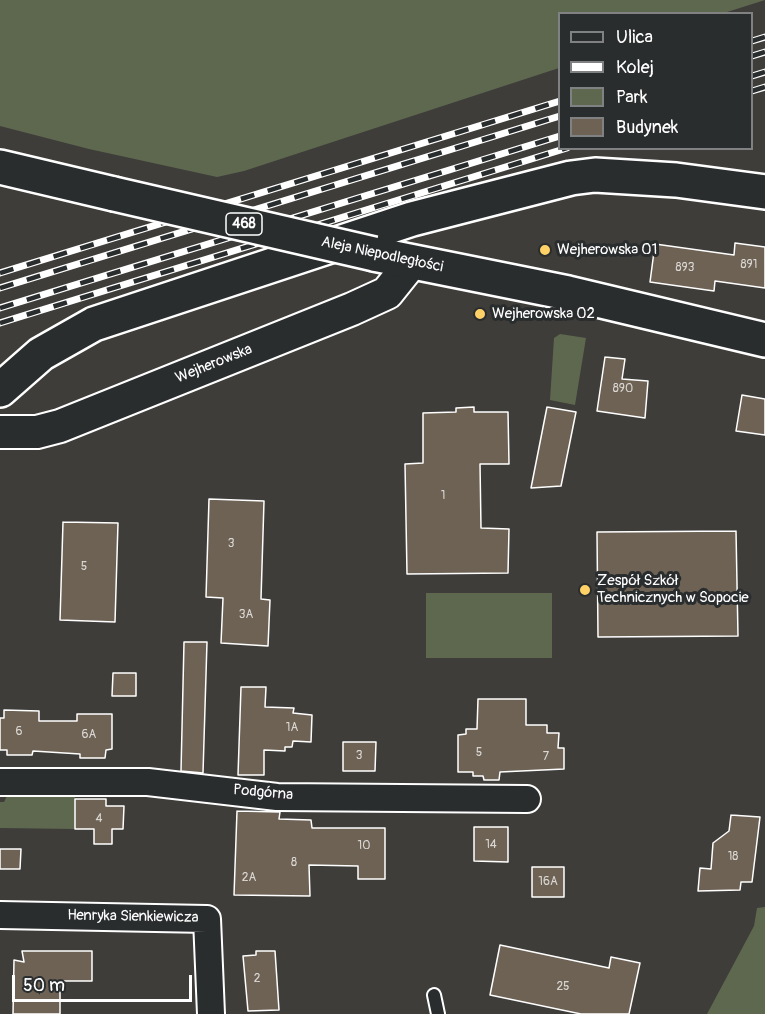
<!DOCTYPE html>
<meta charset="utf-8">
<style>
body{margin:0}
#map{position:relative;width:765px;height:1014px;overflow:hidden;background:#3e3d3a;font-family:Pangolin,sans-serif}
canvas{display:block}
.legend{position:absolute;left:558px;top:12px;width:195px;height:138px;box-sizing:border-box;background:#2a2d2e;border:2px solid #7f8182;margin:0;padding:8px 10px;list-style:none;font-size:18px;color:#fff}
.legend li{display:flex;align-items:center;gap:12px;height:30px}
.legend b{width:30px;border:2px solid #7f8182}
.scale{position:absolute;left:12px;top:975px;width:180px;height:27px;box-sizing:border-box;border:3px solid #fff;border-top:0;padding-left:8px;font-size:18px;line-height:21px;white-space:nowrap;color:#fff;-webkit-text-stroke:4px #2a2d2e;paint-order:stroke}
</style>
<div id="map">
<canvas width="765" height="1014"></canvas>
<ul class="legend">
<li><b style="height:8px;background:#2a2d2e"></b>Ulica</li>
<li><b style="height:8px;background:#fff"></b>Kolej</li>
<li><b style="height:16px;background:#5e684f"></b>Park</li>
<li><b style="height:16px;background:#6e6255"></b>Budynek</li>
</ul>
<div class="scale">50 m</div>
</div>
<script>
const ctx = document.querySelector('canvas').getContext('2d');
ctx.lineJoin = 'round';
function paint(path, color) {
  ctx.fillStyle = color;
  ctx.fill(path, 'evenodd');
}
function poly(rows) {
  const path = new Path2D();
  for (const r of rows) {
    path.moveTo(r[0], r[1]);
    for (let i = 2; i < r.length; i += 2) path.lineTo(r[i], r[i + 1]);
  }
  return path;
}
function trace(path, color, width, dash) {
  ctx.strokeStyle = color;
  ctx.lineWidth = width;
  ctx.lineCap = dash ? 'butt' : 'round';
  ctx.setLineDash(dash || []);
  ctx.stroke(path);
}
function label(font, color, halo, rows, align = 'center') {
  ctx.font = font + ' Pangolin,sans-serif';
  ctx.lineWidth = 6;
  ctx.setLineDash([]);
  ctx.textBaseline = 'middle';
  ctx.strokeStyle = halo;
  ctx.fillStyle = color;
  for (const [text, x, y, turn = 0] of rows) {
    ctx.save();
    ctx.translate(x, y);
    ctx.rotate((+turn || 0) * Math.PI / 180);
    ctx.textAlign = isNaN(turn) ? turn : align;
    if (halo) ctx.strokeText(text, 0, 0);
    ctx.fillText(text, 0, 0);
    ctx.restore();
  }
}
paint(poly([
 [0,0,765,0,724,13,560,14,559,68,244,171,217,177,89,149,0,126],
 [560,334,586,338,575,405,550,400,554,338],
 [426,593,552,593,552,658,426,658],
 [75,791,75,829,0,828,0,802,4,802,7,796],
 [765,907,765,1014,707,1014,754,926,757,908]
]), '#5e684f');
const building = poly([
 [735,243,765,247,765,288,715,281,714,291,650,282,655,244,734,255,735,243],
 [605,357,625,359,622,379,648,381,645,418,597,411,605,357],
 [742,395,765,399,765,435,736,431,742,395],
 [474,407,474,412,508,412,509,464,480,464,481,528,509,529,508,573,407,574,405,464,423,463,423,413,456,412,456,408,474,407],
 [547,407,576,412,561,486,531,488,547,407],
 [209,499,264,501,261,599,270,600,268,646,221,643,223,598,206,597,209,499],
 [63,522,118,523,115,622,60,620,63,522],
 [736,531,738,636,598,637,597,532,736,531],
 [184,642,207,642,203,773,181,771,184,642],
 [113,673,136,673,136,696,112,696,113,673],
 [241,687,266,687,265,707,294,708,293,713,312,715,311,742,293,741,292,747,285,747,285,751,264,750,264,775,238,775,241,687],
 [478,699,526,699,526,725,547,725,547,733,559,733,558,748,564,748,564,769,500,772,499,780,484,780,483,776,473,776,473,772,458,772,458,735,466,734,466,729,477,729,478,699],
 [4,710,39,711,39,721,77,721,77,714,112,714,112,749,106,750,105,758,80,758,80,754,33,751,32,755,7,755,7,750,0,750,0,718,4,718,4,710],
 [343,742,376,742,375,771,343,771,343,742],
 [75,799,106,799,106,806,124,806,123,829,112,829,112,844,94,844,94,829,75,829,75,799],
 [237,811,280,812,279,819,311,820,312,828,385,828,385,879,358,879,358,866,309,865,310,896,234,895,237,811],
 [731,815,760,817,752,882,741,882,740,890,698,891,700,868,711,869,713,843,729,831,731,815],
 [474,827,508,827,508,862,474,861,474,827],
 [0,849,21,849,20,869,0,869,0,849],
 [532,867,564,867,564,897,532,897,532,867],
 [500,945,609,968,611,957,640,963,629,1014,581,1014,490,995,500,945],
 [22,951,92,951,92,981,60,981,60,1014,13,1014,14,960,24,962,22,951],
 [256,951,275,951,279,1010,248,1011,243,956,256,955,256,951]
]);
paint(building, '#6e6255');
trace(building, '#fff', 1.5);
const service = poly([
 [434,995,438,1014]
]);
const minor = poly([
 [0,782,148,782,277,797,527,799],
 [0,915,207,919,211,1014]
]);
const tertiary = poly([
 [2,432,37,432,60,426,352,309,387,293,411,263]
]);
const primary = poly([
 [0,167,114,194],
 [374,254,568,293,765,340],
 [0,390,41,354,94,324,412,219,571,178,595,175,676,180,765,192]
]);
trace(service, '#fff', 16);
trace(minor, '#fff', 30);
trace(tertiary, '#fff', 36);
trace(primary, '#fff', 38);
trace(service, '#2a2d2e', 12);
trace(minor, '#2a2d2e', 26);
trace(tertiary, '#2a2d2e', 32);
trace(primary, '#2a2d2e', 33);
const rail = poly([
 [752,41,765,37],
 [752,56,765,52],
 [752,76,765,72],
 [752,91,765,87],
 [0,273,560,101],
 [0,288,560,116],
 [0,308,560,136],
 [0,323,567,148]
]);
trace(rail, '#fff', 7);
trace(rail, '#2a2d2e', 4.5, [14]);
const primaryBridge = poly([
 [114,194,374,254]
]);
trace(primaryBridge, '#fff', 38, []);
trace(primaryBridge, '#2a2d2e', 33);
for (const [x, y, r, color] of [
 [545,250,6,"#ffd166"],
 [480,314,6,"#ffd166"],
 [585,590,6,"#ffd166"]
]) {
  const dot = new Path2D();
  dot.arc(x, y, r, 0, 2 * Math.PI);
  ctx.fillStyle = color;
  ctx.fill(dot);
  trace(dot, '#2a2d2e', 2);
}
label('12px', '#dbd8d4', null, [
 ["891",749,265],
 ["893",685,268],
 ["890",623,389],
 ["1",443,496],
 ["3",231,544],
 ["5",84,567],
 ["3A",246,615],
 ["1A",292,728],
 ["6",19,732],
 ["6A",89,735],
 ["5",479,753],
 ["3",359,756],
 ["7",546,757],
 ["4",99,819],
 ["14",491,845],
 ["10",364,846],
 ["18",733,857],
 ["8",294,863],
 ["2A",249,878],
 ["16A",548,882],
 ["2",257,979],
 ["25",563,987]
]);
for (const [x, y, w] of [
 [244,224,36]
]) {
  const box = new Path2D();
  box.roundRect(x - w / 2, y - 11, w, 22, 4.5);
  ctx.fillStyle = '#2a2d2e';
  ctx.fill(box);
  trace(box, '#fff', 1.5);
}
label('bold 14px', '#fff', null, [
 ["468",244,224]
]);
label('15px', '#fff', '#2a2d2e', [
 ["Wejherowska 01",557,250],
 ["Wejherowska 02",492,314],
 ["Zespół Szkół",597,581],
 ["Technicznych w Sopocie",597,598]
], 'left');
label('15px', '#fff', '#2a2d2e', [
 ["Aleja Niepodległości",382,255,12],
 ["Wejherowska",214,364,-22],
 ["Podgórna",263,793,5],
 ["Henryka Sienkiewicza",133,917,1]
]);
</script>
